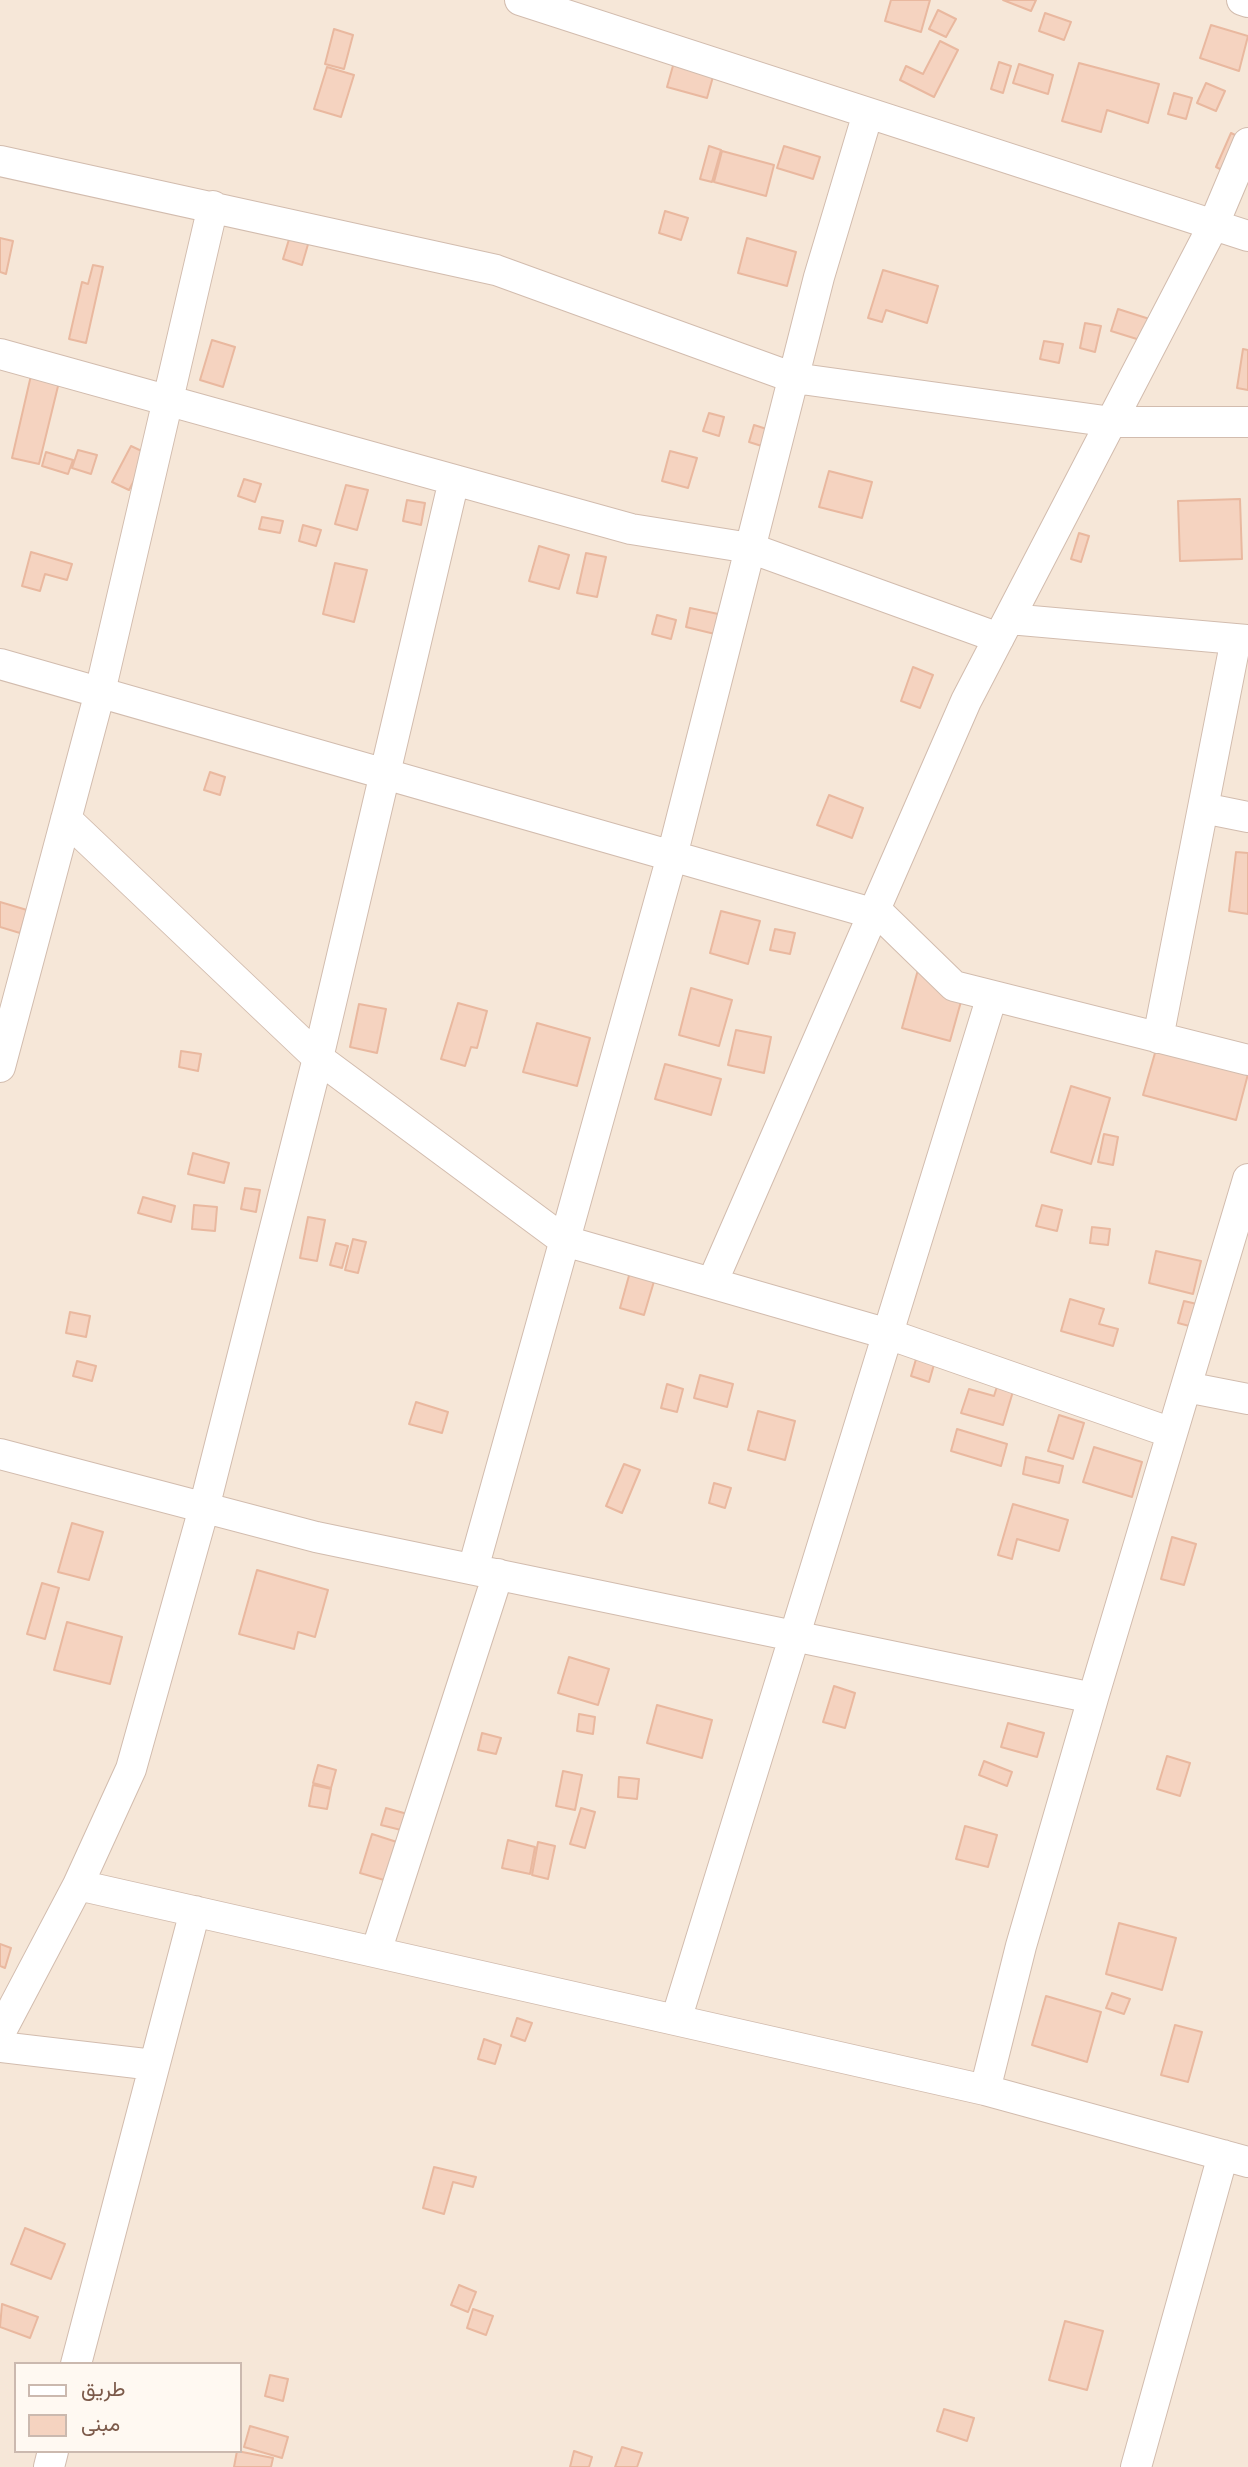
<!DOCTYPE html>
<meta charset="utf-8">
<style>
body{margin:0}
#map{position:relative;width:1248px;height:2467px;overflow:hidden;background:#fef5ea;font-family:"IBM Plex Sans",Vazirmatn,sans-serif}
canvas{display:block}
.legend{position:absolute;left:14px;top:2362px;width:228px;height:91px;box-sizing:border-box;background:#fff9f2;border:2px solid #cbb9af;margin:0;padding:9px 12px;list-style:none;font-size:21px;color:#7c5a4a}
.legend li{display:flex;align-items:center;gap:14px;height:35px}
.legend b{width:35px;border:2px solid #cbb9af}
</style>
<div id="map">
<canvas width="1248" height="2467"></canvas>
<ul class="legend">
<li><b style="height:9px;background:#fff"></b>طريق</li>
<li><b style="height:19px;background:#f5d3c0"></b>مبنى</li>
</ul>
</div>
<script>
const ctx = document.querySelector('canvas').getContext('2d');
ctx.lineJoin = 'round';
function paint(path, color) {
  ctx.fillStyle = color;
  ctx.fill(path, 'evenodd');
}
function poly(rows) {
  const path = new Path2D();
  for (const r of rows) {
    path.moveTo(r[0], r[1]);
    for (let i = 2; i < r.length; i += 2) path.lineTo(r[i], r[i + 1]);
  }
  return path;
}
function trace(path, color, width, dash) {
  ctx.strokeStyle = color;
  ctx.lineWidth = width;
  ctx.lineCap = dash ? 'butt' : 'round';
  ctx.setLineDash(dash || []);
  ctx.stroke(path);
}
paint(poly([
 [0,0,1248,0,1248,2467,0,2467],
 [16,2364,240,2364,240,2451,16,2451]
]), '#f6e7d8');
const building = poly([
 [891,0,930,0,921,32,885,21,891,0],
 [1003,0,1036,0,1031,11,1003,0],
 [938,10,956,19,946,37,929,29,938,10],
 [1045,13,1071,22,1064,40,1039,31,1045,13],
 [1211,25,1248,36,1239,71,1200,58,1211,25],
 [334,29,353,35,344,69,325,64,334,29],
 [680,41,720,52,707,98,667,87,680,41],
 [940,41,958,50,934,97,900,80,906,66,923,74,940,41],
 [999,62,1011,66,1003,93,991,89,999,62],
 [1079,63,1159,84,1148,123,1107,110,1101,132,1062,121,1079,63],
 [1019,64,1053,75,1048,94,1013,83,1019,64],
 [327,67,354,75,341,117,314,109,327,67],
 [1206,83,1225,91,1216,111,1197,103,1206,83],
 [1174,93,1192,98,1186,119,1168,114,1174,93],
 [1231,133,1248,141,1236,177,1216,167,1231,133],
 [709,146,721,150,712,182,700,179,709,146],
 [784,146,820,157,813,179,777,168,784,146],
 [722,151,774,165,766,196,714,182,722,151],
 [665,211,688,218,681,240,659,233,665,211],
 [290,236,309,241,302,265,283,259,290,236],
 [0,238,13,241,6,274,0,272,0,238],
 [747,238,796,252,787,286,738,273,747,238],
 [93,265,103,267,86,343,69,339,82,282,88,284,93,265],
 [883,270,938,286,927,323,886,310,882,322,868,318,883,270],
 [1118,309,1159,322,1153,344,1111,331,1118,309],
 [1085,323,1101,326,1095,352,1080,348,1085,323],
 [212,340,235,347,223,387,200,380,212,340],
 [1044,341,1063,344,1059,363,1040,359,1044,341],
 [1243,349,1248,350,1248,390,1237,388,1243,349],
 [32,371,60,378,39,464,12,458,32,371],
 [709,413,724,417,719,436,703,431,709,413],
 [754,425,773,431,768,448,749,442,754,425],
 [131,446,148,454,129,490,112,482,131,446],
 [78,450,97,455,91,474,72,468,78,450],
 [670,451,697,458,688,488,662,481,670,451],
 [46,452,73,460,68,474,42,466,46,452],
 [829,471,872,482,862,518,819,507,829,471],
 [244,479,261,484,255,502,238,496,244,479],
 [346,485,368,490,357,530,335,524,346,485],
 [1240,499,1242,559,1180,561,1178,501,1240,499],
 [407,500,425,503,421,525,403,521,407,500],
 [262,517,283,521,280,533,259,529,262,517],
 [303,525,321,530,316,546,299,541,303,525],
 [1079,533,1089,536,1081,562,1071,559,1079,533],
 [539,546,569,555,559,589,529,581,539,546],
 [31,552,72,564,67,580,45,574,40,591,22,586,31,552],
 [586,553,606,557,597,597,577,593,586,553],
 [335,563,367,570,354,622,323,614,335,563],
 [690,608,723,615,719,635,686,627,690,608],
 [657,615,676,620,671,639,652,634,657,615],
 [913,667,933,675,920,708,901,701,913,667],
 [210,772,225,777,220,795,204,790,210,772],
 [829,795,863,808,852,838,817,825,829,795],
 [1236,852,1248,853,1248,914,1229,911,1236,852],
 [0,902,27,910,20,933,0,927,0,902],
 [721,911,760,921,748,964,710,953,721,911],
 [775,929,795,933,790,954,770,950,775,929],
 [919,966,967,980,950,1041,902,1028,919,966],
 [691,988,732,1000,719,1046,679,1035,691,988],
 [458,1003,487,1011,477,1048,471,1047,465,1066,441,1059,458,1003],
 [359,1004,386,1009,377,1053,350,1047,359,1004],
 [537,1023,590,1038,577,1086,523,1072,537,1023],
 [736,1030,771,1037,764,1073,728,1065,736,1030],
 [1161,1032,1248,1074,1236,1120,1143,1095,1161,1032],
 [181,1051,201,1054,198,1071,179,1067,181,1051],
 [665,1064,721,1079,711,1115,655,1099,665,1064],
 [1071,1086,1110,1098,1091,1164,1051,1152,1071,1086],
 [1104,1134,1118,1137,1113,1165,1098,1162,1104,1134],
 [193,1153,229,1163,224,1183,188,1174,193,1153],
 [245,1188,260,1190,256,1212,241,1209,245,1188],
 [143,1197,175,1206,171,1222,138,1213,143,1197],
 [194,1205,217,1207,215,1231,192,1229,194,1205],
 [1042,1205,1062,1210,1057,1231,1036,1226,1042,1205],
 [308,1217,325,1220,317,1261,300,1258,308,1217],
 [1092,1227,1110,1229,1108,1245,1090,1243,1092,1227],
 [353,1239,366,1242,358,1273,345,1270,353,1239],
 [336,1243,348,1246,342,1268,330,1265,336,1243],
 [1156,1251,1201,1261,1193,1294,1149,1283,1156,1251],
 [630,1272,655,1278,644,1315,620,1308,630,1272],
 [1070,1299,1104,1309,1099,1324,1118,1329,1113,1346,1061,1331,1070,1299],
 [1184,1301,1214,1308,1208,1331,1178,1323,1184,1301],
 [70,1312,90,1316,86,1337,66,1333,70,1312],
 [919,1349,937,1354,929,1382,911,1376,919,1349],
 [77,1361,96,1366,92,1381,73,1376,77,1361],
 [1001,1374,1017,1378,1003,1425,961,1413,969,1389,994,1396,1001,1374],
 [700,1375,733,1384,727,1407,694,1398,700,1375],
 [667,1384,683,1389,677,1412,661,1408,667,1384],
 [416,1402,448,1412,442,1433,409,1424,416,1402],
 [758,1411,795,1421,785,1460,748,1450,758,1411],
 [1059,1415,1084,1423,1073,1459,1048,1451,1059,1415],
 [957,1429,1007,1444,1001,1466,951,1451,957,1429],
 [1094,1447,1142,1462,1132,1497,1083,1482,1094,1447],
 [1026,1457,1063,1466,1059,1483,1023,1474,1026,1457],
 [624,1464,640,1470,622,1513,606,1506,624,1464],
 [714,1483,731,1488,725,1508,709,1503,714,1483],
 [1013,1504,1068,1520,1059,1551,1017,1539,1012,1559,998,1555,1013,1504],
 [72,1523,103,1532,89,1580,58,1572,72,1523],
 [1172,1537,1196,1544,1184,1585,1161,1579,1172,1537],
 [257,1570,328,1590,315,1637,298,1632,294,1649,239,1634,257,1570],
 [42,1583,59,1588,45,1639,27,1634,42,1583],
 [67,1622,122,1637,110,1684,54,1670,67,1622],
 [569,1657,609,1669,598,1705,558,1693,569,1657],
 [834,1686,855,1693,845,1728,823,1722,834,1686],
 [657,1705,712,1720,702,1758,647,1743,657,1705],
 [579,1714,595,1717,593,1734,577,1731,579,1714],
 [1008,1723,1044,1733,1037,1757,1001,1747,1008,1723],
 [482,1733,501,1738,496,1754,478,1750,482,1733],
 [1167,1756,1190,1763,1180,1796,1157,1789,1167,1756],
 [984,1761,1012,1772,1007,1786,979,1775,984,1761],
 [318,1765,336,1770,331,1788,313,1783,318,1765],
 [563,1771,582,1775,575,1810,556,1806,563,1771],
 [619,1777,639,1779,637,1799,618,1797,619,1777],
 [313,1785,331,1789,327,1809,309,1806,313,1785],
 [386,1808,418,1817,413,1833,381,1825,386,1808],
 [581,1808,595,1812,585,1848,570,1844,581,1808],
 [965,1826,997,1835,988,1867,956,1859,965,1826],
 [372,1834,403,1844,391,1882,360,1873,372,1834],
 [508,1840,535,1847,530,1874,502,1868,508,1840],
 [538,1842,555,1846,548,1879,532,1875,538,1842],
 [1119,1923,1176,1938,1162,1990,1106,1974,1119,1923],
 [0,1944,11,1948,5,1968,0,1966,0,1944],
 [1112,1993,1130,1999,1124,2014,1106,2008,1112,1993],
 [1046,1996,1101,2012,1087,2062,1032,2045,1046,1996],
 [517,2018,532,2023,525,2041,511,2036,517,2018],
 [1175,2025,1202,2032,1188,2082,1161,2075,1175,2025],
 [484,2039,501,2045,495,2064,478,2059,484,2039],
 [434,2167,476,2177,473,2187,453,2182,444,2214,423,2208,434,2167],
 [25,2228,65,2244,51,2279,11,2264,25,2228],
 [459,2285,476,2292,468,2312,451,2305,459,2285],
 [2,2304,38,2317,30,2338,0,2327,2,2304],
 [473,2309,493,2316,486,2335,467,2328,473,2309],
 [1065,2321,1103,2331,1087,2390,1049,2380,1065,2321],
 [270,2375,288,2379,283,2401,265,2396,270,2375],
 [944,2409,974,2418,967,2441,937,2431,944,2409],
 [250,2426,288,2437,282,2458,244,2447,250,2426],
 [622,2447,642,2453,637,2467,615,2467,622,2447],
 [237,2451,273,2458,271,2467,234,2467,237,2451],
 [574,2451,592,2457,589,2467,570,2467,574,2451]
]);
paint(building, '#f5d3c0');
trace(building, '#e9b89f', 2);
const minor = poly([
 [520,0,1248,236],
 [1242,0,1248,2],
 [0,161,496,270,794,378,1112,422,1248,422],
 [0,354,631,529,750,548,999,638],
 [1009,619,1248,640],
 [0,664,882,916,954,986,1248,1060],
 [1203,808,1248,817],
 [66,819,318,1058,565,1241,888,1334,1172,1433],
 [1158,1038,1236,639],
 [0,1067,100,692,213,206],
 [712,1283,966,701,1213,226,1248,143],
 [1186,1387,1248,1399],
 [0,1454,316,1537,1093,1698,1021,1946,985,2090],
 [473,1569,672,856,819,277,868,113],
 [1093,1698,1248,1179],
 [78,1885,131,1769,204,1508,318,1058,454,480],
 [376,1952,498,1574],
 [676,2020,992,996],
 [0,2033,78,1885,985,2090,1248,2162],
 [0,2047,154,2065],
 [76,2364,195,1911],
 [49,2467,53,2451],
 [1136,2467,1223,2155]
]);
trace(minor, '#d2bcae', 32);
trace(minor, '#fff', 30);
</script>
